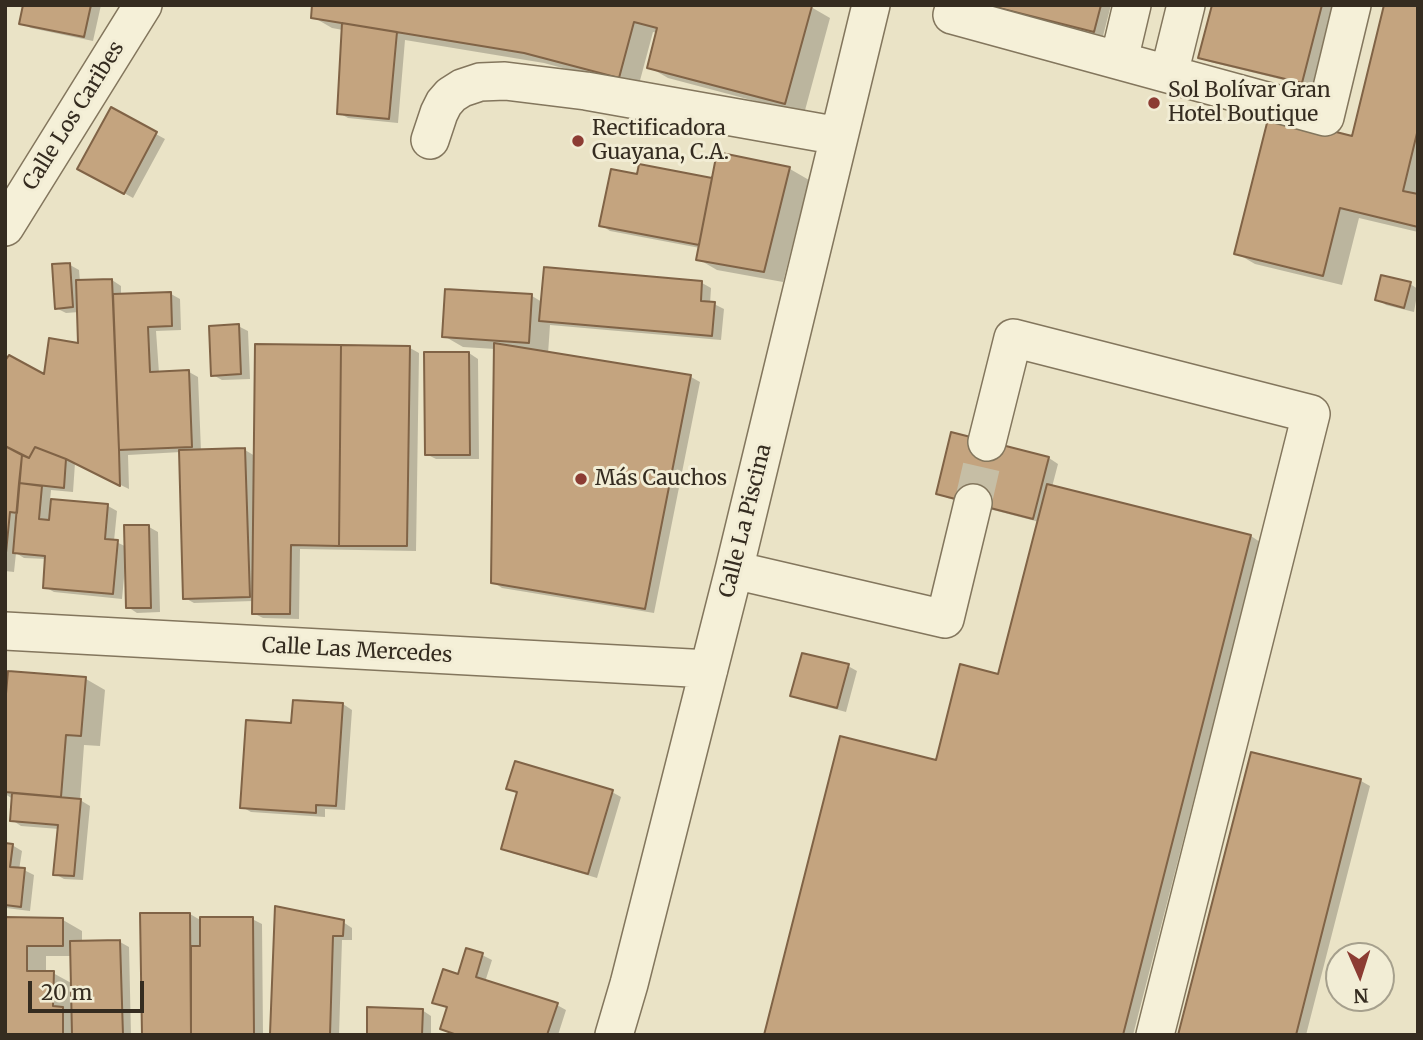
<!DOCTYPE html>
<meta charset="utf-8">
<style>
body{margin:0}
#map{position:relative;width:1423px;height:1040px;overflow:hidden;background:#eae3c6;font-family:Merriweather,serif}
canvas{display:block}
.frame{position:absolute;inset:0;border:7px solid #352c20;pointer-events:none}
.north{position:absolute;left:1325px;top:942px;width:70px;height:70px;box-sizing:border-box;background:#f2edd5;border:2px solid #a6a08d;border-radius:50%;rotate:177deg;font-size:19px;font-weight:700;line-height:28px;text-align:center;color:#352c20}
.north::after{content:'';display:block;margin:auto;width:24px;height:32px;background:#8c3c33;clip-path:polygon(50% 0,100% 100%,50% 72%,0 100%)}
.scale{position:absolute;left:28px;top:981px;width:116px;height:32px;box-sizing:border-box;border:4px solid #352c20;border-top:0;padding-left:9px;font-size:21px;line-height:24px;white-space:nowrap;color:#352c20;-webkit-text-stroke:5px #f2edd5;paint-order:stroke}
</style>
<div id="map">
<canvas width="1423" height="1040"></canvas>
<div class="frame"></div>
<div class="north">N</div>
<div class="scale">20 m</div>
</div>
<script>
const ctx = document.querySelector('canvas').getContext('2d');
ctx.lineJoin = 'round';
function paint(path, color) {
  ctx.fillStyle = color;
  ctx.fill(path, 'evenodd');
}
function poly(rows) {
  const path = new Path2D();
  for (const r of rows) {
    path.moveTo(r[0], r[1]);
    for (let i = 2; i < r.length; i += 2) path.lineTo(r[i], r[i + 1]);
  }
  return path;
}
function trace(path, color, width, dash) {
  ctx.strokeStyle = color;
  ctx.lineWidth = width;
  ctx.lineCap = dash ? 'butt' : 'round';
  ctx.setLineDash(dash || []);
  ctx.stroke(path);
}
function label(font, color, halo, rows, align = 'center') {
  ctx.font = font + ' Merriweather,serif';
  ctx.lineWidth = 6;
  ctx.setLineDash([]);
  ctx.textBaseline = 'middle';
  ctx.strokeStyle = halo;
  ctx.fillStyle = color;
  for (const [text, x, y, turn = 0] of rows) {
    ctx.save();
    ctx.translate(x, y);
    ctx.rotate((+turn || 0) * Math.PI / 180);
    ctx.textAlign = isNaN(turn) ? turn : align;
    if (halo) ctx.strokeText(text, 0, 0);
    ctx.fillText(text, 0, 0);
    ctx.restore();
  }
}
paint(poly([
 [25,5,101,5,93,41,31,28,21,23],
 [993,5,1111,5,1103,36,1002,11],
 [1213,5,1332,5,1312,87,1210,62,1200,57],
 [1418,5,1418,232,1359,218,1342,285,1255,264,1236,253,1353,138],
 [811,7,830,18,804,114,668,78,649,67,658,33,653,32,638,88,544,63,405,40,398,123,348,118,339,113,343,30,332,28,313,17],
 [112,110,165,139,133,198,80,168],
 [719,154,790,169,809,180,783,282,717,270,698,259,700,248,610,231,601,225,638,176,714,180],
 [70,265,79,270,80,282,112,280,121,286,121,295,171,294,180,299,181,330,156,331,159,373,189,372,198,377,201,451,245,450,255,456,410,348,419,353,416,551,300,549,299,619,263,618,253,613,253,601,194,603,185,598,181,452,128,455,129,489,75,463,73,492,51,490,50,501,108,506,117,511,114,541,127,547,149,527,158,532,160,612,137,613,128,607,127,567,125,567,122,599,54,592,45,587,47,559,24,558,16,553,14,572,5,571,5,364,46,377,80,346,79,312,66,313,56,308],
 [702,283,711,288,710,304,714,304,724,309,721,340,550,325,548,354,691,377,700,382,654,613,502,588,493,582,495,349,463,347,444,336,532,296,542,302],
 [1410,284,1418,289,1414,312,1386,305,1377,299],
 [238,326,248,331,250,379,222,380,213,375],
 [469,353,478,359,479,459,436,459,426,454],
 [1049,458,1058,464,1052,487,1251,536,1260,542,1133,1035,766,1035,937,762,1000,676,1039,522,947,498,938,493],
 [848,666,857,671,846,712,801,700,792,695],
 [86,679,105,690,100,746,84,745,80,800,90,806,83,880,64,879,55,874,59,829,21,826,12,820,13,799,5,794,5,724],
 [343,704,352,710,345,810,325,809,325,817,251,812,242,807,292,724],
 [1361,781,1370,786,1306,1035,1180,1035],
 [508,788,612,792,621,797,597,878,512,853,503,848,519,794],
 [5,845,12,845,22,851,19,870,24,870,34,875,30,911,6,908,5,916],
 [277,908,343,922,352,928,352,940,342,940,339,1035,274,1035,272,1033],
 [190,914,202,921,252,919,262,924,263,1035,143,1035],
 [63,920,82,931,82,943,120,942,129,947,131,1035,5,1035,6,933],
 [46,956,72,956,73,984,53,973,46,973],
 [468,950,482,955,492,960,485,982,557,1005,566,1010,558,1035,454,1035,442,1029,449,1009,435,1002,459,977],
 [422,1010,431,1016,431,1035,368,1035]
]), '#0003');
const building = poly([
 [23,5,91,5,84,37,19,24,23,5],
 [312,5,810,5,812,6,785,104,647,68,657,28,634,22,619,78,524,53,311,18,312,5],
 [991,5,1101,5,1094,32,991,6,991,5],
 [1212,5,1322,5,1302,83,1198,58,1212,5],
 [1384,5,1418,5,1418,129,1403,191,1418,194,1418,227,1340,208,1323,276,1234,254,1269,115,1352,136,1384,5],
 [342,23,397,32,389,119,337,114,342,23],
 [111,107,157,132,124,194,77,169,111,107],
 [717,152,790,167,764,272,696,260,717,152],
 [639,164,712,178,699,245,599,226,611,169,637,174,639,164],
 [70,263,73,307,55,309,52,264,70,263],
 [544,267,702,281,701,301,715,302,712,336,539,321,544,267],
 [1381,275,1411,282,1404,308,1375,300,1381,275],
 [112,279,119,450,120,486,66,459,35,447,29,458,5,446,5,361,9,355,44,374,49,338,78,343,76,280,112,279],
 [445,289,532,294,529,343,442,337,445,289],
 [171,292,172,326,148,327,150,372,189,370,192,447,119,450,113,294,171,292],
 [239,324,241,374,211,376,209,326,239,324],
 [494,343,691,375,645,609,491,583,494,343],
 [255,344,341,345,339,546,291,545,290,614,252,614,255,344],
 [341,345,410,346,407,546,339,546,341,345],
 [424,352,469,352,470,455,425,455,424,352],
 [951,432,1049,457,1033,519,936,494,951,432],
 [5,446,22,455,17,513,10,512,5,563,5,446],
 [35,447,66,459,64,488,19,483,22,455,29,458,35,447],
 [245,448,250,597,183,599,179,450,245,448],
 [19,483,42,486,39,519,49,520,51,499,108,504,105,539,118,540,113,594,43,588,45,556,13,553,19,483],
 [1047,484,1251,535,1123,1035,764,1035,840,736,936,760,960,664,998,674,1047,484],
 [124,525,149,525,151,608,126,608,124,525],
 [802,653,849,664,837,708,790,696,802,653],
 [8,671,86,677,81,736,66,735,61,797,5,792,5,705,8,671],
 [293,700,343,703,336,806,316,805,316,813,240,808,246,720,291,723,293,700],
 [1251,752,1361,779,1296,1035,1178,1035,1251,752],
 [515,761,613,790,588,874,501,849,517,792,506,789,515,761],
 [12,793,81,799,74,876,53,875,58,825,10,821,12,793],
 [5,843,13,844,10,867,25,868,21,907,5,905,5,843],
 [275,906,344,920,343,936,333,936,330,1035,270,1034,275,906],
 [140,913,190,913,191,1035,142,1035,140,913],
 [5,917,63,918,63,946,27,946,27,971,54,971,53,1006,63,1007,63,1035,5,1035,5,917],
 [200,917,253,917,254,1035,191,1035,191,946,200,946,200,917],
 [120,940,123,1035,72,1035,70,941,120,940],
 [466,948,483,953,476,977,558,1003,547,1035,457,1035,440,1029,447,1007,432,1003,443,969,458,974,466,948],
 [367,1007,423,1009,422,1035,367,1035,367,1007]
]);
paint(building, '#c4a47f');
trace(building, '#806346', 2);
trace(poly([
 [973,503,987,442]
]), '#c6bea5', 37, [37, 18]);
const minor = poly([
 [955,5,952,15,1325,117,1352,5],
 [1119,60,1132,5],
 [1169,74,1186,5],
 [430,140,439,113,444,103,451,95,462,88,480,82,505,81,586,91,839,136],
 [5,227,143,5],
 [987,442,1013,338,1311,414,1155,1035],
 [734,570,945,619,973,503],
 [5,631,709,669],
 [614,1035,629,984,734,570,871,5]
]);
trace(minor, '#83765d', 40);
trace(minor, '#f5f0d8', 37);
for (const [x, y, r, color] of [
 [1154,103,7,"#8c3c33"],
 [578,141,7,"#8c3c33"],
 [581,479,7,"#8c3c33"]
]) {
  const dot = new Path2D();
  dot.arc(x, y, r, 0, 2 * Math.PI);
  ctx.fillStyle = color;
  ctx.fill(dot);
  trace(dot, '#f2edd5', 2.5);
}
label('21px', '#352c20', '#f2edd5', [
 ["Sol Bolívar Gran",1168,91],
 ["Hotel Boutique",1168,115],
 ["Rectificadora",592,129],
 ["Guayana, C.A.",592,153],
 ["Más Cauchos",595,479]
], 'left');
label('21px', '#352c20', '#f2edd5', [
 ["Calle Los Caribes",74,116,-58],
 ["Calle La Piscina",746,521,-76],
 ["Calle Las Mercedes",357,651,3]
]);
</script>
